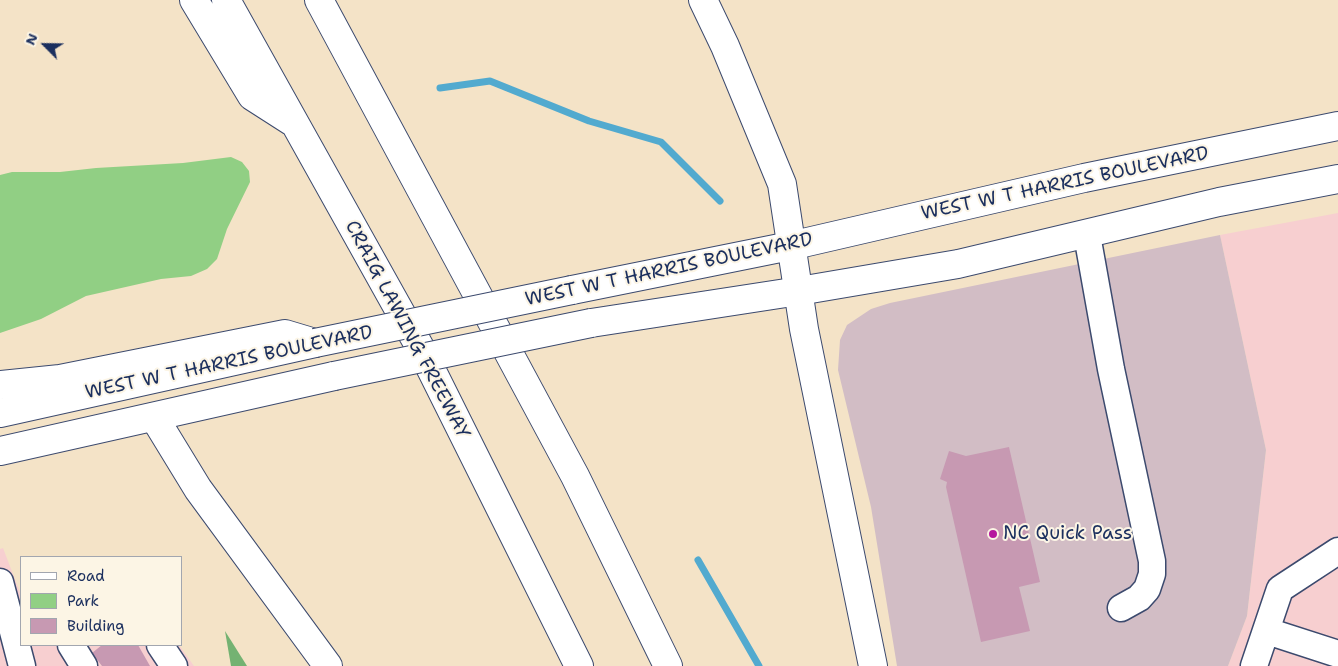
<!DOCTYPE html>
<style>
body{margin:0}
#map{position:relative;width:1338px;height:666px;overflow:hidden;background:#f4e3c7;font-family:"Shantell Sans",sans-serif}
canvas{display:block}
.legend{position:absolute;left:20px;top:556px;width:162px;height:90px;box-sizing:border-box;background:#fcf5e5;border:1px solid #a2a6af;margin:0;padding:6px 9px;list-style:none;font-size:15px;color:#1b2f5e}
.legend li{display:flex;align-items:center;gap:10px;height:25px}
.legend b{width:25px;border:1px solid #a2a6af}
.north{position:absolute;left:20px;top:20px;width:50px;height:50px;-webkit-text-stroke:4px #fcf5e5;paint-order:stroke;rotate:293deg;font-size:14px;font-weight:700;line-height:20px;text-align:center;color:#1b2f5e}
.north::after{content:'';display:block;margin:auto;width:18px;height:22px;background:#1b2f5e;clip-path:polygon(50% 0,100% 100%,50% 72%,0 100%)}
</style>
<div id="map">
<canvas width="1338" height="666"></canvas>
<ul class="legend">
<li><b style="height:6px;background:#fff"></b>Road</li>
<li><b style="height:14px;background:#91cf84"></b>Park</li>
<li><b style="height:14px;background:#c799b2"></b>Building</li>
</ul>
<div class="north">N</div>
</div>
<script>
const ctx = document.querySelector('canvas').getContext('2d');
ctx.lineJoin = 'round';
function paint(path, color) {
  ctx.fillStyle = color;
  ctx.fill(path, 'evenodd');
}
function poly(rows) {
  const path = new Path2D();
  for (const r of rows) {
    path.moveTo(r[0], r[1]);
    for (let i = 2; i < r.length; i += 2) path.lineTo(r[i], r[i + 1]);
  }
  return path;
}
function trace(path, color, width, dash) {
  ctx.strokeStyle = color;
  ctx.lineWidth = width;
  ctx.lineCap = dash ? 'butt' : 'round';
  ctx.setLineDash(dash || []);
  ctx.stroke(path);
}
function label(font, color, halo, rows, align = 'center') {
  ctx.font = font + ' "Shantell Sans",sans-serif';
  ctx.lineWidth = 4;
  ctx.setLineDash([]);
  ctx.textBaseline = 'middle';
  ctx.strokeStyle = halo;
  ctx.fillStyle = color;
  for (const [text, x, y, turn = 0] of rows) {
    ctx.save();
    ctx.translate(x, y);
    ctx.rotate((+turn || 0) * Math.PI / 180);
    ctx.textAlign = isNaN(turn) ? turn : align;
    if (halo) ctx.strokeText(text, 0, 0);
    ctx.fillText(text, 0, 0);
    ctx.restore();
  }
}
paint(poly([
 [1338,213,1338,666,1228,666,1247,616,1266,450,1220,235],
 [3,548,21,595,21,645,179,645,194,666,0,666,0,549]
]), '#f7cfd0');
paint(poly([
 [1220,235,1266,450,1247,616,1228,666,897,666,871,507,838,370,840,340,847,325,871,309,890,303]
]), '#d2bdc5');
paint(poly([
 [231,157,242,162,249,171,250,182,227,229,217,259,207,269,191,276,161,279,86,296,41,319,0,333,0,175,12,172,60,172,96,168,183,163]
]), '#91cf84');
paint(poly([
 [225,631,247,666,231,666]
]), '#74b272');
trace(poly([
 [440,88,490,81,589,121,661,142,720,201],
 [698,560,759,666]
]), '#52aacf', 7);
paint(poly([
 [1009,447,1040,582,1019,587,1030,631,981,642,946,487,947,482,940,479,949,451,966,456],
 [102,645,138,645,150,666,102,666,92,653]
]), '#c799b2');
const minor = poly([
 [1087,235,1111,369,1152,561,1152,574,1147,589,1139,598,1121,608],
 [0,582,22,666],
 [1267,631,1338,654],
 [71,645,84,666],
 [160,645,174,666],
 [1254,666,1280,589,1338,551]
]);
const major = poly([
 [572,290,790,246,1084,178,1338,126],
 [591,323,799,291,958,264,1219,202,1338,179],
 [0,413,315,343],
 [0,451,334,376]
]);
const highway = poly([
 [194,0,252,96,291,121],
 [226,0,422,351,579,666],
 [319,0,575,476,668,666],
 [703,0,725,46,782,184,804,329,873,666],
 [0,385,60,379,285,334,315,343],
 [154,417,198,489,328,666]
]);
trace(minor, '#3c4a6e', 29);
trace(major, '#3c4a6e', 30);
trace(highway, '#3c4a6e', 30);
trace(minor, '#fff', 26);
trace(major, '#fff', 28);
trace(highway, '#fff', 28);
const majorBridge = poly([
 [315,343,572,290],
 [334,376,591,323]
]);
trace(majorBridge, '#3c4a6e', 30, []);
trace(majorBridge, '#fff', 28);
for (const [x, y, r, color] of [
 [993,534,5,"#b5179e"]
]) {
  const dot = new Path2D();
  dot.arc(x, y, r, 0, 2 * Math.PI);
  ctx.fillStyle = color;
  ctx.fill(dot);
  trace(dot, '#fcf5e5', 2);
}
label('19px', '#1b2f5e', '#fcf5e5', [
 ["WEST W T HARRIS BOULEVARD",1065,184,-12],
 ["WEST W T HARRIS BOULEVARD",669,270,-12],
 ["CRAIG LAWING FREEWAY",407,330,62],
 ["WEST W T HARRIS BOULEVARD",229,363,-12]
]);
label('19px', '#1b2f5e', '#fcf5e5', [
 ["NC Quick Pass",1003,534]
], 'left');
</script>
